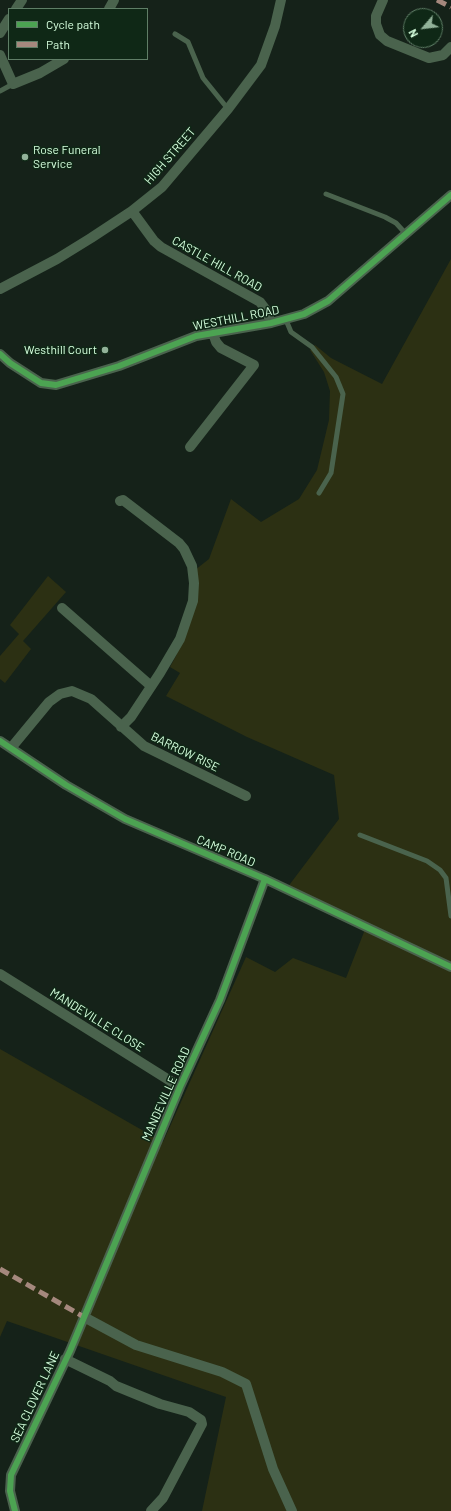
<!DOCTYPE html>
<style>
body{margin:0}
#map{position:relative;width:451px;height:1511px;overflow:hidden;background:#152219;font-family:Barlow,sans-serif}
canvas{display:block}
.legend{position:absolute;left:8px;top:8px;width:140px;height:52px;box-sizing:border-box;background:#0f2816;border:1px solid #5f7e66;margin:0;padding:5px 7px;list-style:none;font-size:12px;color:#d6ffde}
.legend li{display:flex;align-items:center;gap:8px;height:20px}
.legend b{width:20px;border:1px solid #5f7e66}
.north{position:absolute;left:403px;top:8px;width:40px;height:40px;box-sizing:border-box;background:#0f2816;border:1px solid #5f7e66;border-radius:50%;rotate:242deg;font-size:11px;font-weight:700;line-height:16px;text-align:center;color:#d6ffde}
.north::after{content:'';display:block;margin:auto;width:14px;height:18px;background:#92b299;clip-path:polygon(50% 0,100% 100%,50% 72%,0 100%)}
</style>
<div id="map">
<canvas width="451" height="1511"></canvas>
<ul class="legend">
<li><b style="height:5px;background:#4ca352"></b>Cycle path</li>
<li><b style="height:5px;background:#a5887d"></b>Path</li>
</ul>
<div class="north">N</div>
</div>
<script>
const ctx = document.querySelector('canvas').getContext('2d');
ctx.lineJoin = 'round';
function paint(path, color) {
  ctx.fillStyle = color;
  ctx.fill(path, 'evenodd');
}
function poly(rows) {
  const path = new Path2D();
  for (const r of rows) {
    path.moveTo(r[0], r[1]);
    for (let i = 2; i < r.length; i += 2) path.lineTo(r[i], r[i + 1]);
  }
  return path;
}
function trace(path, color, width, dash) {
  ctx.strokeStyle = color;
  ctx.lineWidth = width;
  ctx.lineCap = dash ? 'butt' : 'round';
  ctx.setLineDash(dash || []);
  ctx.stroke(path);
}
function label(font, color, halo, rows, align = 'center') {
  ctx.font = font + ' Barlow,sans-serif';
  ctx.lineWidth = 3;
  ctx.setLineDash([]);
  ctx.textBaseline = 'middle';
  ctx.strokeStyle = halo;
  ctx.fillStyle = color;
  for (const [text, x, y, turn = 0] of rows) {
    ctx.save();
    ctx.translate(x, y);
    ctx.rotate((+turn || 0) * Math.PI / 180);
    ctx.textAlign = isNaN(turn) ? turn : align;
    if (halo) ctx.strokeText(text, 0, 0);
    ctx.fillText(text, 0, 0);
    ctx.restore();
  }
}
paint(poly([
 [451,259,451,1511,202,1511,226,1397,7,1321,0,1337,0,1049,163,1142,246,957,275,972,293,958,346,978,364,932,356,920,287,888,339,819,334,775,247,737,166,696,180,673,170,667,176,656,198,593,195,570,209,559,231,499,261,522,299,499,317,470,329,420,330,391,324,372,310,350,315,345,331,358,382,384],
 [48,576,66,592,23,641,31,649,5,683,0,679,0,656,19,634,10,625]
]), '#2c3013');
trace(poly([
 [175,34,188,42,203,78,228,109],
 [0,91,13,84],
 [326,194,385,217,396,223,406,234],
 [286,320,291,332,312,347,336,377,343,394,331,473,319,493],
 [360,835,427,861,440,870,446,878,451,916]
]), '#4a634d', 5);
trace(poly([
 [383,0,376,16,376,24,380,35,387,41,429,58,443,55,451,47],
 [16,9,22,0],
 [109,9,114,0],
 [0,33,9,19],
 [0,55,13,84,40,73,64,59],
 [132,211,154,241,161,247,260,302,266,310,271,323],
 [0,289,57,259,91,238,132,211,162,187,228,109,261,65,275,26,281,0],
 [0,354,10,363,41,383,56,385,119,366,196,336,271,323,304,314,328,301,451,195],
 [190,447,254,365,221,348,216,342,213,333],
 [120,501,123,500,179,543,184,549,192,566,194,583,193,601,180,639,160,673,131,717,121,727],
 [62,608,151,686],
 [0,741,66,785,125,819,265,879,451,967],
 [11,748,49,702,60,694,72,691,91,699,144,746,246,796],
 [0,974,180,1087],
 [84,1317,136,1345,222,1372,246,1384,273,1469,292,1511],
 [65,1359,110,1381,116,1386,160,1404,189,1412,201,1420,202,1424,163,1498,151,1511],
 [15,1511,10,1491,11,1475,70,1351,180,1087,220,1000,265,879]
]), '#4a634d', 10);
trace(poly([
 [437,0,451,7],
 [0,1269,84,1317]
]), '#a5887d', 5, [10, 5]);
trace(poly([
 [0,354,10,363,41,383,56,385,119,366,196,336,271,323,304,314,328,301,451,195],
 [0,741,66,785,125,819,265,879,451,967],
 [15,1511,10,1491,11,1475,70,1351,180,1087,220,1000,265,879]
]), '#4ca352', 6);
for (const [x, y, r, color] of [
 [25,157,4,"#92b299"],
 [105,350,4,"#92b299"]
]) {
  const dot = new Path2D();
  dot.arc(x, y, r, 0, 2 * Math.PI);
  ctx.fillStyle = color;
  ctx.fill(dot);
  trace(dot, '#0f2816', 1.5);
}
label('12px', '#d6ffde', '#0f2816', [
 ["Rose Funeral",33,150],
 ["Service",33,164],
 ["Westhill Court",97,350,"right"]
], 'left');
label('12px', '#d6ffde', '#0f2816', [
 ["HIGH STREET",170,156,-49],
 ["CASTLE HILL ROAD",217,264,29],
 ["WESTHILL ROAD",236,318,-11],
 ["BARROW RISE",185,752,26],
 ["CAMP ROAD",226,851,23],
 ["MANDEVILLE CLOSE",97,1020,32],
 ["MANDEVILLE ROAD",166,1094,-66],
 ["SEA CLOVER LANE",35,1397,-65]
]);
</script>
